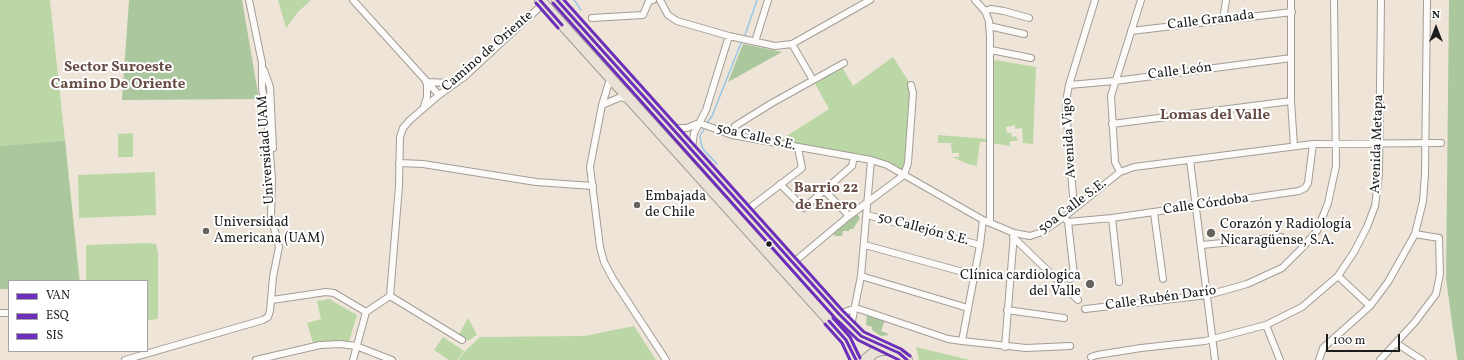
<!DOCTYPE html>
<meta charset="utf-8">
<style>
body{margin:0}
#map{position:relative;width:1464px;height:360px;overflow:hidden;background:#eee5d8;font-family:Vollkorn,serif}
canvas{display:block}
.legend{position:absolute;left:8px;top:280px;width:140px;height:72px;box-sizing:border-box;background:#fff;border:1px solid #a4a4a4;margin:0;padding:5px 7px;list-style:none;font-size:12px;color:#1c1c1c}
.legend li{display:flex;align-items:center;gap:8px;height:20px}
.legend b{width:20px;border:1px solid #a4a4a4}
.north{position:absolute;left:1416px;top:8px;width:40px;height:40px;-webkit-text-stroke:3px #fff;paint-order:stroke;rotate:0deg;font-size:11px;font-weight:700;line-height:16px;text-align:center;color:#1c1c1c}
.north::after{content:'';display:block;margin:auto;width:14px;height:18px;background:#1c1c1c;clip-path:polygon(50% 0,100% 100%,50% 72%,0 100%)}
.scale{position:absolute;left:1326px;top:334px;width:74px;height:18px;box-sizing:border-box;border:2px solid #1c1c1c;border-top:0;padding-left:5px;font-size:12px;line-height:14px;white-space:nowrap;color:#1c1c1c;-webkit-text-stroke:3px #fff;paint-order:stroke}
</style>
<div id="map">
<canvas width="1464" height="360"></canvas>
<ul class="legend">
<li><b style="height:5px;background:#6d2fba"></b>VAN</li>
<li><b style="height:5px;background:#6d2fba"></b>ESQ</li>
<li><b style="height:5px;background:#6d2fba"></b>SIS</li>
</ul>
<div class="north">N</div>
<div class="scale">100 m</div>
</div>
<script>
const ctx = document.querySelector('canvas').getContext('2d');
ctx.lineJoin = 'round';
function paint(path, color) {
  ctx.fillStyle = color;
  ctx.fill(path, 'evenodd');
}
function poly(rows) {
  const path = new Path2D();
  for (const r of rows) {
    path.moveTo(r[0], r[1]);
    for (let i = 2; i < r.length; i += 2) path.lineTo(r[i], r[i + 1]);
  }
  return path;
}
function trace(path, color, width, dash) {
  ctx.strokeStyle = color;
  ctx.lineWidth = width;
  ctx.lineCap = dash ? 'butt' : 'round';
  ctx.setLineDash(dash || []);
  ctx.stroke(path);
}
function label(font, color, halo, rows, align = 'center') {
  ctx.font = font + ' Vollkorn,serif';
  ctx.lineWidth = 4;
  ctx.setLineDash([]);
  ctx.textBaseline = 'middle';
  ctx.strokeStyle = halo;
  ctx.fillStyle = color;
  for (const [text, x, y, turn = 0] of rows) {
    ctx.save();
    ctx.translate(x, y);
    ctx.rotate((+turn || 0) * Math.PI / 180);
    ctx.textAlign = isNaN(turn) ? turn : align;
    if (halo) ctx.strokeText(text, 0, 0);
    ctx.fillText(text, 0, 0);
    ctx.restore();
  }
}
paint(poly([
 [0,0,50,0,80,281,9,281,9,289,0,289],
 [278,0,311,0,298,12,286,28],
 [893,57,911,85,908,149,903,176,871,160,779,144,785,137,829,109,813,80,841,65,853,86],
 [996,60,1036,67,1033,144,1023,143,1022,128,1015,129,1015,125,1006,127,1007,133,1011,133,1012,137,1016,136,1018,141,1010,141,1010,146,990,143,991,62],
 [133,133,133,157,118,157,118,134],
 [938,135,988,139,988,142,980,142,977,164,977,166,986,168,968,164,952,157,959,157,959,153,952,153,951,143,938,143],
 [155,172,156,215,79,218,78,175],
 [147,243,156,244,158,253,158,319,147,320,147,281,86,281,86,245],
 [329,299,357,315,349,341,328,341,313,343,307,323,321,319,317,301],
 [468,318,477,335,468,341,459,334],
 [634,326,656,360,458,360,466,350,480,337,584,336],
 [443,337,464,351,457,360,449,360,434,350],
 [916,347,970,360,919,360]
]), '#bbd7a6');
paint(poly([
 [129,0,242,0,259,99,122,100],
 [1449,0,1464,0,1464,360,1458,360,1457,358,1446,279],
 [743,44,782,52,728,82],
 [65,141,79,281,9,281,9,289,0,289,0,146],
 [857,214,860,218,853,229,850,229,849,231,843,231,842,236,836,236,832,234],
 [867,314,885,320,881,331,889,334,888,335,881,336,872,330,872,327,866,325]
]), '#abc79d');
trace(poly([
 [574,0,581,10],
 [745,35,757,0],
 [707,123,712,116,741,43],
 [704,129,700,136,701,143,703,149,717,164]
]), '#98c6e5', 1.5);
const minor = poly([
 [353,0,439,95,464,77,543,4],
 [660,0,668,15,677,21,729,36,775,46,792,44,870,0],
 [975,0,985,11,989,21,990,37,990,222],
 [1291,0,1291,101,1294,146],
 [985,11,991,9,1004,11,1029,18],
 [592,18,643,15,649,1,653,0],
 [1223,20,1226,0],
 [989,26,1024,34],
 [1131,31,1292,12],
 [755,42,768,0],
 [792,44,813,80],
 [991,50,1031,58],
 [264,70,270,87,273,148],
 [610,79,602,105,590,167,600,247,604,262,613,279,666,360],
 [426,82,453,83],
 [1069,85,1115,81,1291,58],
 [602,105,621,97,629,100],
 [424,106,427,97,427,84],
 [699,123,732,135,871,160,887,165,983,220,1014,233,1030,236,1042,232,1064,217,1120,172,1134,167,1313,144,1441,143],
 [1112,124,1291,101],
 [674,128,687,128,699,123],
 [732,135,735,126,772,103,844,63],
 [692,148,694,133,706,110,729,36],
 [1190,160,1215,360],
 [399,163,423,164,536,182,593,186],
 [1120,172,1115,162,1111,96,1141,0],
 [780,184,804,208,852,166,854,157],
 [824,190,849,216],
 [1074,208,1066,109,1067,96,1069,85,1095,0],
 [747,210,802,168,798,148],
 [1154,213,1163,279],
 [867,215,980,245],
 [1064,217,1068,222,1112,218,1299,191,1305,188,1308,183,1313,144],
 [1112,218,1119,282],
 [1068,222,1074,275,1070,279],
 [1013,237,1078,300],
 [865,245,974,275],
 [1202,245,1281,237],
 [794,262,849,216,904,175,908,163,913,93,911,85],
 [861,276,968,308],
 [1338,276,1370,306],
 [390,296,462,340],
 [272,300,326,292,334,293,366,312],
 [1085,309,1208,295,1247,284,1282,268,1301,249,1317,231,1328,203,1336,166,1334,0],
 [1007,310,1064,318],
 [0,313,9,313],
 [839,314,856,308,948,339,962,341,1026,348,1070,346],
 [1266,325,1280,360],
 [851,326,861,276,871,160],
 [962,341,980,245,983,220],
 [1396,343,1422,360],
 [1005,347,1014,233],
 [1091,357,1097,355,1141,348,1205,341,1266,325,1302,307,1338,276,1354,252,1367,227,1375,206,1379,174,1381,0],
 [125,360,263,320,268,317,270,311,273,277,279,247,271,216,272,178,267,118,262,88,262,63,249,0],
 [256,360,320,345,340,344,356,346,392,360],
 [353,360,366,312,390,296,399,186,400,137,403,128,410,120,439,95],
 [1319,360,1323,348,1370,306,1388,282,1415,234,1423,201,1425,174,1427,0],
 [1380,360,1415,322,1436,294,1440,274,1439,238,1415,234]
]);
const highway = poly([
 [540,0,835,327,846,340,856,360],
 [557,0,839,314,861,336,872,342,891,350],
 [865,360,875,352,882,350,891,350,899,353,907,360]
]);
trace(minor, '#a29d95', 8);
trace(highway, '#a29d95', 12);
trace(minor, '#fcfbf9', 6);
trace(highway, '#eae2d6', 10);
trace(poly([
 [540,0,562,25],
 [557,0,839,314,861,336,899,353,907,360],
 [829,321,846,340,856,360]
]), '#6d2fba', 3);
trace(poly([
 [536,3,558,28],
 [553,3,835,318,858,340,899,360],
 [825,324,842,343,850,360]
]), '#6d2fba', 3);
trace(poly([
 [564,0,843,311,864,332,901,349,910,356],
 [833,318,850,337,860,358]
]), '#6d2fba', 3);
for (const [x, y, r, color] of [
 [637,205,4,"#66625e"],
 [206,231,4,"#66625e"],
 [1211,233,5,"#66625e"],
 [769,244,3.5,"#1c1c1c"],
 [1090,284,5,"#66625e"]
]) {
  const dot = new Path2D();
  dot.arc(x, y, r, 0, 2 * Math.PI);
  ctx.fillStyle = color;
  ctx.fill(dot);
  trace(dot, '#fff', 1.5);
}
label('14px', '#1c1c1c', '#fff', [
 ["Calle Granada",1211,21,-7],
 ["Camino de Oriente",488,52,-41],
 ["Calle León",1180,72,-7],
 ["50a Calle S.E.",756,138,13],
 ["Avenida Vigo",1070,138,-93],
 ["Avenida Metapa",1378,144,-88],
 ["Universidad UAM",267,150,-94],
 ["Calle Córdoba",1206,205,-8],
 ["50a Calle S.E.",1073,207,-37],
 ["50 Callejón S.E.",923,230,15],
 ["Calle Rubén Darío",1161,299,-8]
]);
label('14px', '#1c1c1c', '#fff', [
 ["Embajada",645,197],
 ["de Chile",645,213],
 ["Universidad",214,223],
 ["Americana (UAM)",214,239],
 ["Corazón y Radiología",1220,225],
 ["Nicaragüense, S.A.",1220,241],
 ["Clínica cardiologica",1081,276,"right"],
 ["del Valle",1081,292,"right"]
], 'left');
label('bold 15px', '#684d44', '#fff', [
 ["Sector Suroeste",118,68],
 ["Camino De Oriente",118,85],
 ["Lomas del Valle",1215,116],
 ["Barrio 22",826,189],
 ["de Enero",826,206]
]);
</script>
